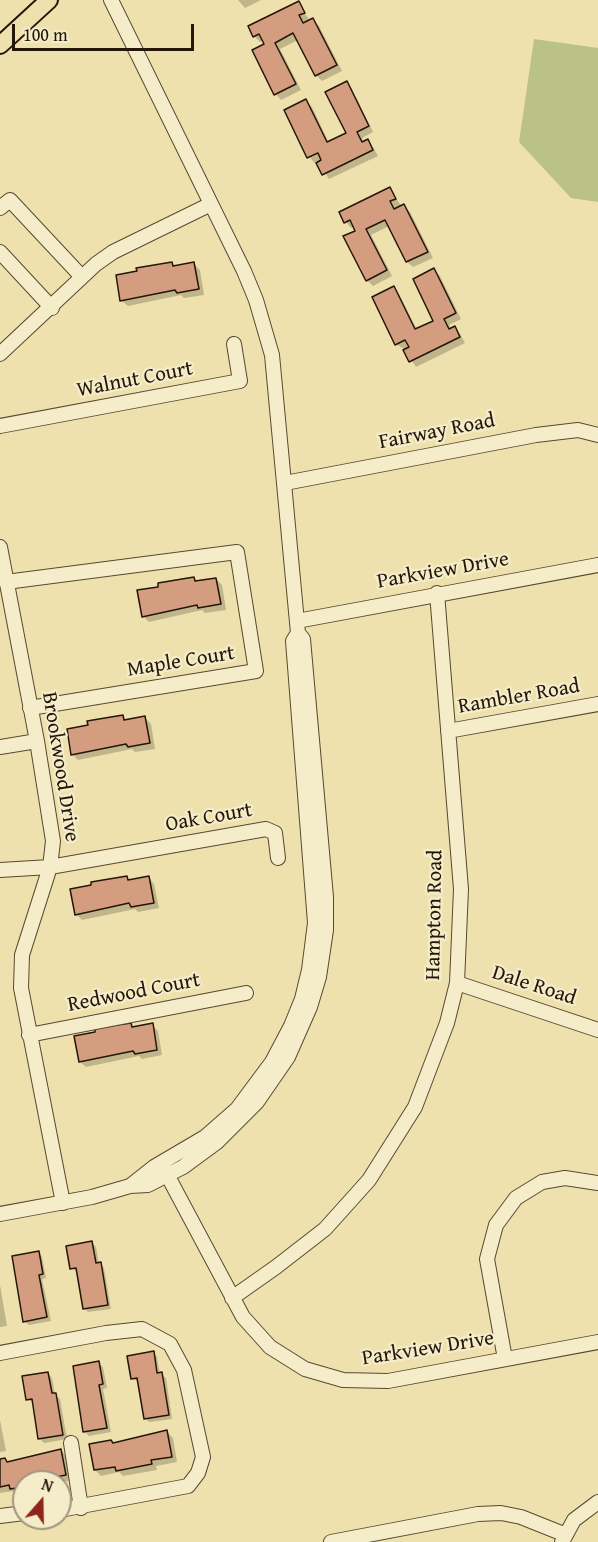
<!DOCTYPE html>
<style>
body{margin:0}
#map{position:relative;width:598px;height:1542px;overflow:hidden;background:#efe1ad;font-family:"Gentium Book Plus",serif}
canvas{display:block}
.north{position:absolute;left:12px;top:1470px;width:60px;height:60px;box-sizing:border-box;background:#f5ecca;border:2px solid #a1967d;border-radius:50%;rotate:20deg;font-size:16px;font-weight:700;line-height:24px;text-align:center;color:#241609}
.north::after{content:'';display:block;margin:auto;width:21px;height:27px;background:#8f2418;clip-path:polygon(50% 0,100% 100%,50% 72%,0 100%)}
.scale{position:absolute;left:12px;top:24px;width:182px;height:27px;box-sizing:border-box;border:3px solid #241609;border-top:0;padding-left:8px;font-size:18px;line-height:21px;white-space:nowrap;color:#241609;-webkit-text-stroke:4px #f5ecca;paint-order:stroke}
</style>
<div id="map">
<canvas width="598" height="1542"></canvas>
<div class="north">N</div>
<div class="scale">100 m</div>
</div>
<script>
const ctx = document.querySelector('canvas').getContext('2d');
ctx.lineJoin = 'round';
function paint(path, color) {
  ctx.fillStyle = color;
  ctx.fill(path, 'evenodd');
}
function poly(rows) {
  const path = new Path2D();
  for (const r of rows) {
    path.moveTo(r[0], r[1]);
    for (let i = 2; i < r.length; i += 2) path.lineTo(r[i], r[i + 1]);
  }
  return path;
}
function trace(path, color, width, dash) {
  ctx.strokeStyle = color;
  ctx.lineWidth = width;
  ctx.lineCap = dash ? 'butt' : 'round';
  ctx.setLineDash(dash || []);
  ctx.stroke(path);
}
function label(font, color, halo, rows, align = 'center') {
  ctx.font = font + ' "Gentium Book Plus",serif';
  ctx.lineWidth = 4.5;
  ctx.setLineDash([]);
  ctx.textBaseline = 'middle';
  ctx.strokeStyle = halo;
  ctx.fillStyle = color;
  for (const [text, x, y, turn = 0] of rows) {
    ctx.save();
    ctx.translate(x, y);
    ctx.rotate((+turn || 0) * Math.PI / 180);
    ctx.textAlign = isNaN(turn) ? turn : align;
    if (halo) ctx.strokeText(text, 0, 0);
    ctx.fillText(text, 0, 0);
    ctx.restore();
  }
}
paint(poly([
 [534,39,598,48,598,202,571,198,519,142]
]), '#bbc289');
paint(poly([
 [238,0,261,0,245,8],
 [298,3,310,21,313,20,319,26,342,71,322,81,316,75,298,40,280,49,301,90,281,100,276,94,266,45,263,40,260,42,254,36],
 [347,83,352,89,373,132,362,138,364,142,367,141,373,147,378,156,329,179,317,161,315,163,310,158,325,151,306,101,312,107,329,143,348,134],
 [390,189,402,207,404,206,410,212,433,258,413,267,407,262,389,226,371,235,392,276,373,286,367,280,357,231,355,226,351,228,346,222,341,213],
 [172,263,176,267,194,264,200,270,204,295,184,298,181,295,128,306,122,301],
 [434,270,440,276,461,319,449,325,451,330,455,328,460,334,465,343,416,367,404,349,396,344,393,288,399,294,417,330,435,321],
 [194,578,197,582,216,579,222,585,226,610,205,613,202,610,149,622,143,616,160,588],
 [123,717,127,721,145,718,151,724,155,749,135,752,132,749,78,760,73,755,89,727],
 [126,877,130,881,149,878,154,884,159,908,138,912,135,909,82,920,76,914],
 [130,1024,134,1028,152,1025,158,1031,162,1055,142,1059,139,1056,86,1067,80,1062],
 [92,1243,96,1247,99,1264,104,1268,111,1309,88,1312,84,1308,78,1272,72,1268],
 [38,1252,42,1257,46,1278,42,1279,51,1321,29,1325,24,1321],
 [0,1285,7,1326,0,1327],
 [153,1353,157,1357,160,1374,166,1378,172,1419,149,1422,145,1418,139,1382,133,1379],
 [98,1363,103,1367,107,1388,103,1389,111,1432,89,1436,85,1432],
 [48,1373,52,1378,55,1395,60,1399,67,1439,44,1443,40,1439,34,1403,27,1399],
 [0,1420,6,1451,0,1452],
 [167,1432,173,1438,177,1462,156,1466,157,1470,123,1476,119,1472,101,1476,95,1470,114,1444],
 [61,1450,66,1456,71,1481,24,1482,24,1493,17,1495,13,1491,0,1493,0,1461,7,1463]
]), '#0003');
const building = poly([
 [299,1,305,13,299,15,303,23,313,18,337,65,315,76,293,33,275,43,296,84,274,95,252,50,264,44,259,34,253,37,248,26,299,1],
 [347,81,369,126,357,132,362,142,368,139,373,150,322,175,316,163,321,160,318,153,307,158,284,110,306,99,327,142,346,133,325,92,347,81],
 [390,187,396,199,390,201,394,209,404,204,428,252,406,262,385,220,366,229,387,270,366,281,343,236,355,231,350,220,344,223,339,212,390,187],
 [172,262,173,266,194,262,199,289,177,293,175,290,120,301,116,275,137,271,136,268,172,262],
 [434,268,456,313,444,319,449,329,455,326,460,337,409,362,403,350,409,347,405,340,395,345,372,297,394,286,415,329,433,321,413,279,434,268],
 [194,577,195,581,216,578,221,604,198,608,197,605,142,617,137,590,158,587,158,583,194,577],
 [123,715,124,720,145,716,150,743,128,747,126,744,71,755,67,729,88,725,87,721,123,715],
 [127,876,128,880,149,876,154,903,131,907,129,903,75,915,70,889,91,885,91,882,127,876],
 [131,1023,132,1027,153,1023,157,1050,135,1054,133,1051,79,1062,74,1036,95,1032,95,1028,131,1023],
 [92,1241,96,1263,101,1262,108,1305,83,1309,76,1268,70,1269,66,1246,92,1241],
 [39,1251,43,1274,39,1275,47,1317,23,1322,12,1256,39,1251],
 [154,1351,157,1373,162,1372,169,1415,144,1419,137,1378,131,1379,127,1356,154,1351],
 [99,1361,103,1384,99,1385,107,1428,83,1432,73,1366,99,1361],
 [48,1372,52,1393,56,1393,63,1435,38,1439,32,1399,26,1400,22,1376,48,1372],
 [167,1430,172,1457,151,1460,152,1464,116,1471,115,1467,94,1470,89,1444,111,1440,113,1443,167,1430],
 [61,1449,66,1475,45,1479,46,1482,24,1482,24,1487,10,1489,9,1485,0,1487,0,1459,5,1458,7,1462,61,1449]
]);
paint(building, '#d59d80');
trace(building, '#241609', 1.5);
const minor = poly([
 [0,208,10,200,82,277],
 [0,252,52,308],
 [0,354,96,264,113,252,211,204],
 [0,426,240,381,234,344],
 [285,483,536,435,578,430,598,435],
 [0,547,37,741,53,841,50,867,22,955,21,988,63,1203],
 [6,582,237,552,256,671,30,708],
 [297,621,598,565],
 [448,731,598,704],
 [0,747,37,741],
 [0,870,50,867,266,829,275,833,278,858],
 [457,983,598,1030],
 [29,1035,246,993],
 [163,1167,243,1317,270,1347,305,1369,343,1380,388,1381,598,1342],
 [130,1186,154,1167,205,1137,237,1109,272,1062,291,1026,302,999,309,970,315,923,293,641,298,633],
 [0,1214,92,1197,130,1186,148,1185,183,1167,217,1142,257,1102,288,1057,310,1007,319,977,326,930,326,897,303,639,298,633,272,355,256,300,244,271,111,0],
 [232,1298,276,1267,325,1229,369,1180,415,1107,447,1023,457,983,461,889,437,593],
 [0,1353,106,1333,142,1329,170,1344,184,1370,203,1457,198,1473,188,1486,60,1510],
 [505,1359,487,1259,496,1225,516,1198,542,1182,565,1178,598,1183],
 [71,1443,81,1508],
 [0,1516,24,1513],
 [331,1542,478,1514,501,1513,521,1517,566,1535],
 [562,1542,574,1520,598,1502]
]);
const major = poly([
 [0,45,49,0]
]);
trace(minor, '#574932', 16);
trace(major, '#241609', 20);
trace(minor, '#f5ecca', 14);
trace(major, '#efe1ad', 16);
label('21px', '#241609', '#f5ecca', [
 ["Walnut Court",135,380,-11],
 ["Fairway Road",437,432,-11],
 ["Parkview Drive",443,571,-10],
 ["Maple Court",181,662,-9],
 ["Rambler Road",519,697,-10],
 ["Brookwood Drive",60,767,81],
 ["Oak Court",209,818,-10],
 ["Hampton Road",435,915,-89],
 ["Dale Road",534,986,18],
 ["Redwood Court",134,993,-11],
 ["Parkview Drive",428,1349,-9]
]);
</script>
